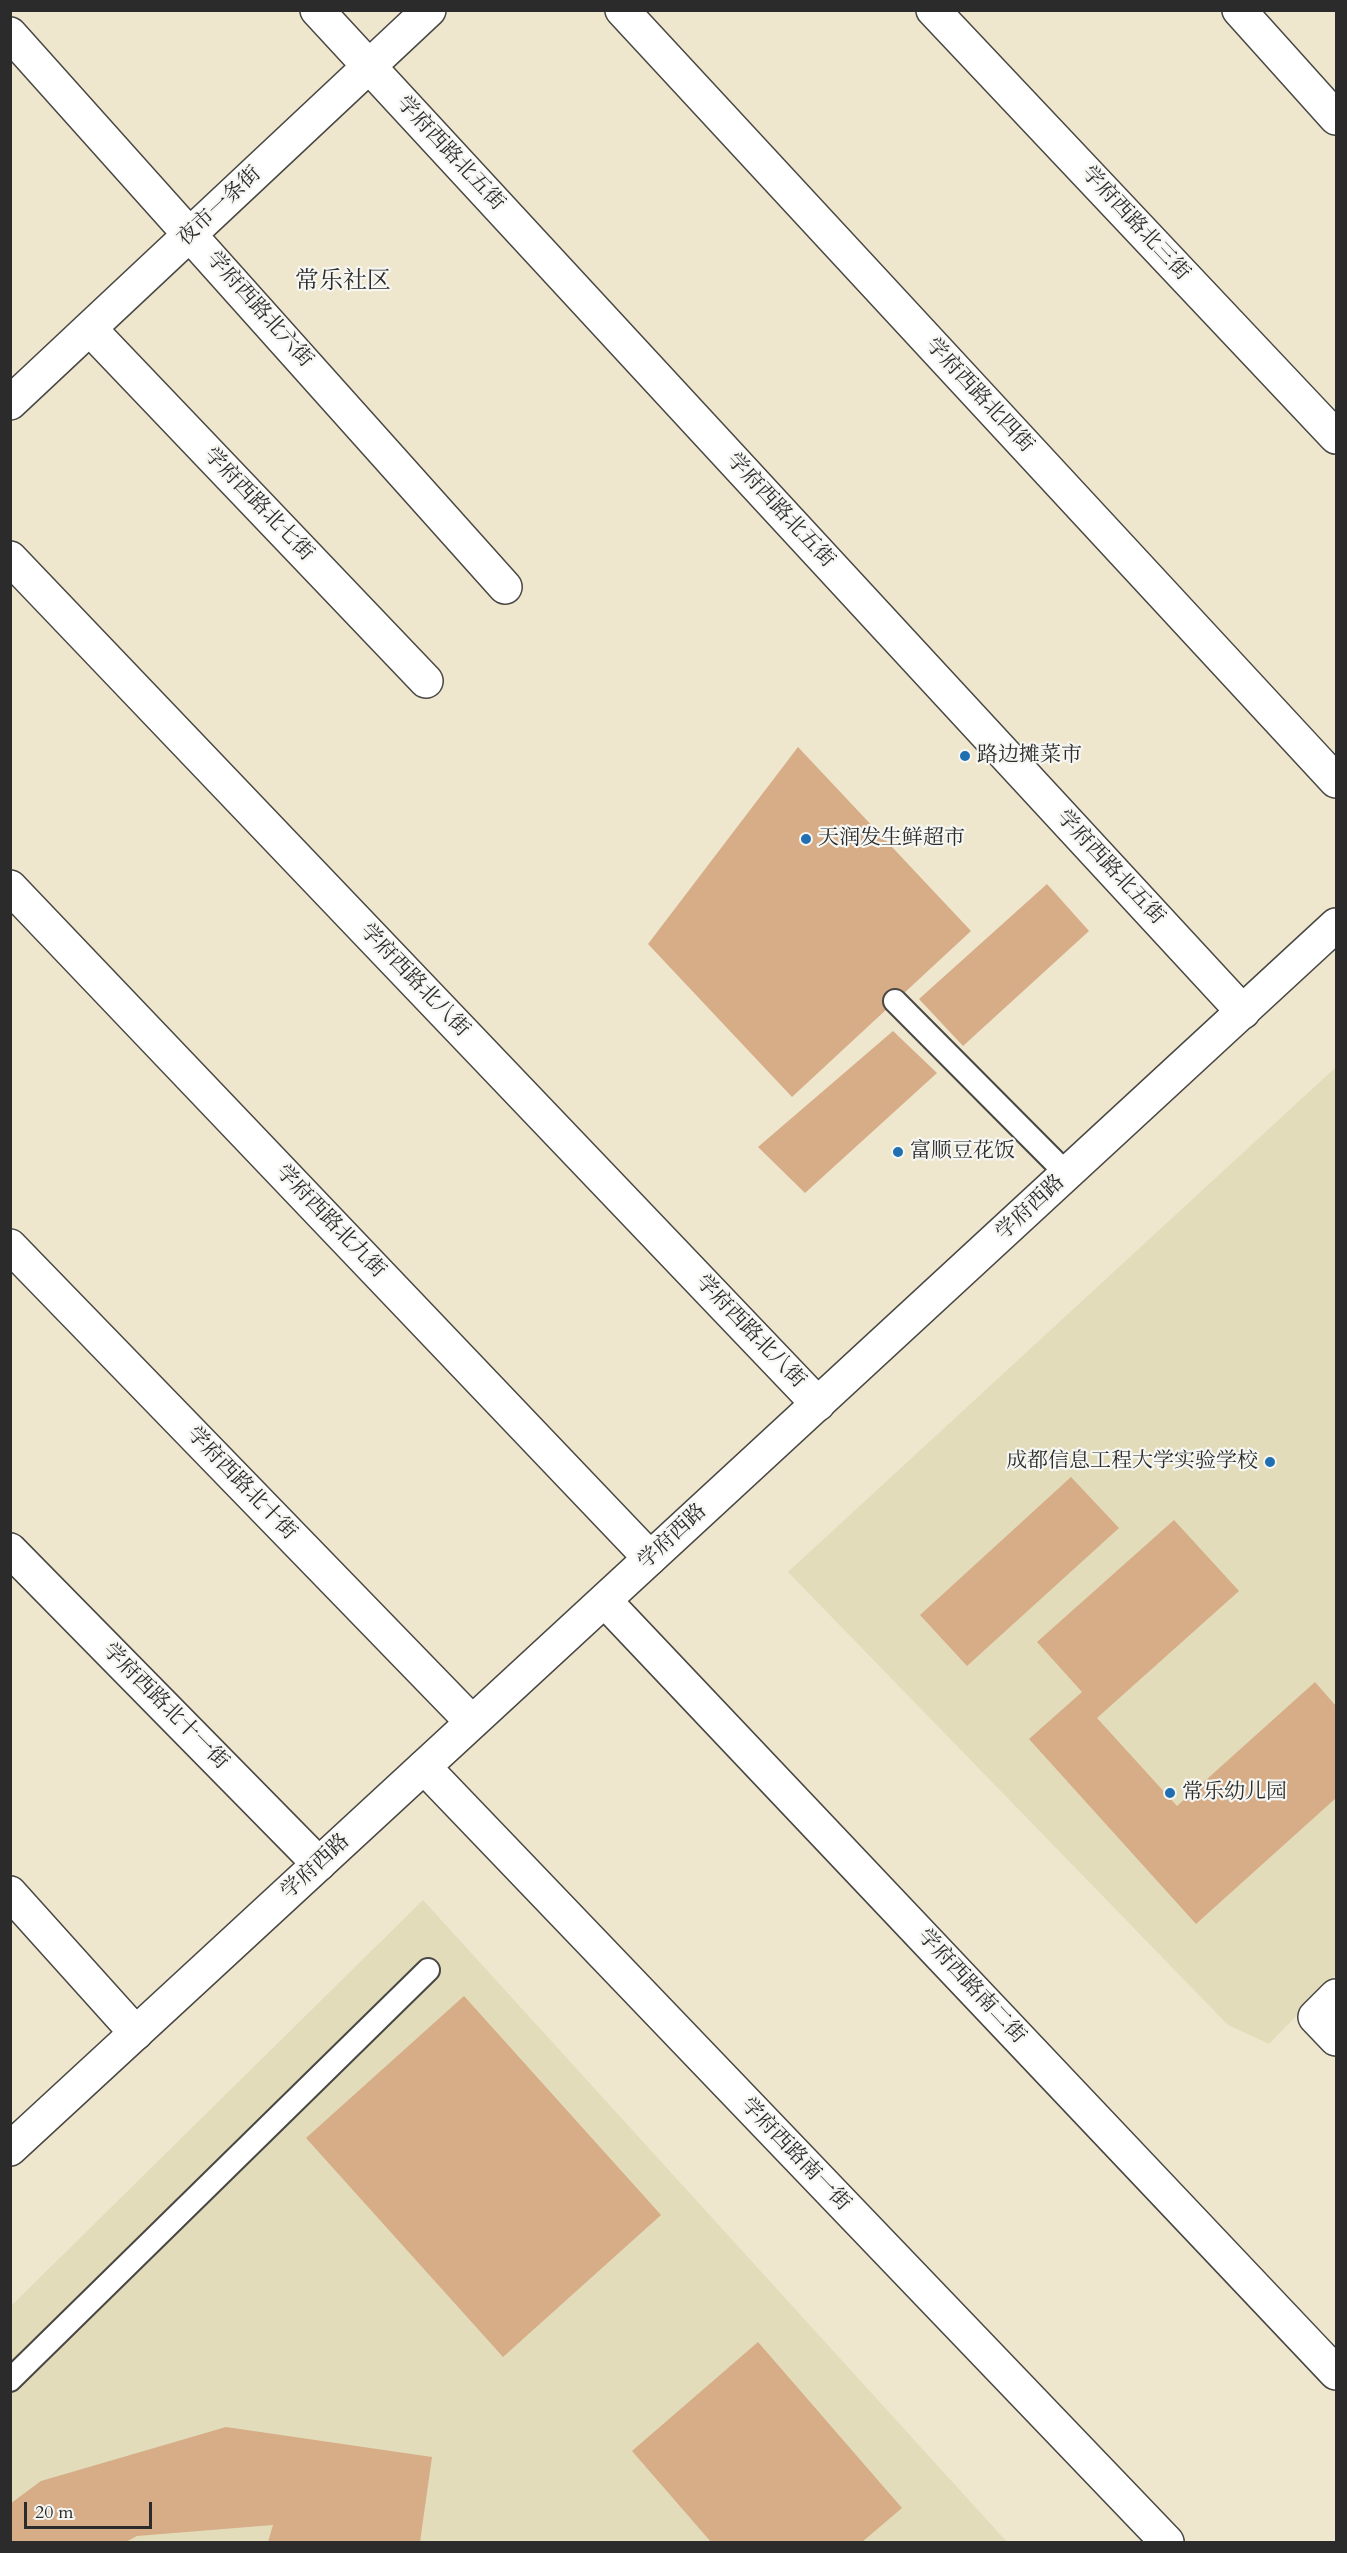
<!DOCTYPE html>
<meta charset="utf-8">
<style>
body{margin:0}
#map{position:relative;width:1347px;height:2553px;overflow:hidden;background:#efe6ce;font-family:Cardo,serif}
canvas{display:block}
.frame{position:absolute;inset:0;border:12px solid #2b2b2b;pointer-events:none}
.scale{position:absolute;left:24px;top:2502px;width:128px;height:27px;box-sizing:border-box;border:3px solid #2b2b2b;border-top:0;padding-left:8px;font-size:18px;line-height:21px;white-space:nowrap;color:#2b2b2b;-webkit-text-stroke:4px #f6f6f2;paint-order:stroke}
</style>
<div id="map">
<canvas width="1347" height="2553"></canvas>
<div class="frame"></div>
<div class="scale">20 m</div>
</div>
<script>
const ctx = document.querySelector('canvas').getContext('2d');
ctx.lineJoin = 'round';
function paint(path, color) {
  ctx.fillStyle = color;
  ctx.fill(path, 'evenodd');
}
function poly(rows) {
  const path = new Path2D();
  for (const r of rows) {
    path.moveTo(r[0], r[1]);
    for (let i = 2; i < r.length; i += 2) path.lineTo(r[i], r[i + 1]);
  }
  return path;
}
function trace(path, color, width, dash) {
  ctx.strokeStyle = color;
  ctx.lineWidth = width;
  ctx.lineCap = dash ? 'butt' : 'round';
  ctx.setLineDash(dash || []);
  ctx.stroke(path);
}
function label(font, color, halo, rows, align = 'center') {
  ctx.font = font + ' Cardo,"Noto Serif SC",serif';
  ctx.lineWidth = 4.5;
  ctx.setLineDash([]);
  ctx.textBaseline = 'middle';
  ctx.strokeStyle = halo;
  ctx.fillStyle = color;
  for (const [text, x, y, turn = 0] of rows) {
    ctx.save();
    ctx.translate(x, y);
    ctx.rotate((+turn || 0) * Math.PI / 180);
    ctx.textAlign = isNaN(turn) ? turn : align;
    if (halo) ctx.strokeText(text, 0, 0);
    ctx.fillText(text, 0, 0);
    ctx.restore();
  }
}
paint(poly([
 [1336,1067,1336,1975,1269,2044,1228,2025,788,1572],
 [423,1900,1007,2542,11,2542,11,2306]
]), '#e2dcba');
paint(poly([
 [798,747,971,931,792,1097,648,944],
 [1047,884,1089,931,963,1046,919,999],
 [893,1031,937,1073,805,1193,758,1147],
 [1071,1477,1119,1528,967,1666,920,1615],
 [1174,1520,1239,1591,1097,1718,1177,1806,1315,1682,1336,1706,1336,1798,1196,1924,1029,1739,1082,1692,1037,1642],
 [464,1996,661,2215,503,2357,306,2138],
 [758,2342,902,2508,862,2542,711,2542,632,2451],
 [226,2427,432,2457,420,2542,268,2542,273,2525,137,2536,126,2542,10,2542,10,2504,41,2481]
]), '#d7ad88');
const service = poly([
 [895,1001,1067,1174],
 [10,2380,428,1970]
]);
const minor = poly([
 [317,10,1243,1012],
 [622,10,1336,781],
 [933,10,1336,437],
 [1239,10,1336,118],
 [10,34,505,587],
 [90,329,426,681],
 [10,403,429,10],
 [10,558,818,1404],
 [10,887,650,1558],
 [10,1246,472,1722],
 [10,1550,319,1864],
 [605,1601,1336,2373],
 [424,1767,1167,2542],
 [10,1893,136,2033],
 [1336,1996,1315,2017,1336,2039]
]);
const tertiary = poly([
 [10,2149,1336,925]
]);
trace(service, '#484743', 26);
trace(minor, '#484743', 36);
trace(tertiary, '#484743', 36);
trace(service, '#fff', 22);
trace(minor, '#fff', 33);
trace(tertiary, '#fff', 33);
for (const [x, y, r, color] of [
 [965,756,6,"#1f6fb2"],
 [806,839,6,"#1f6fb2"],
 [898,1152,6,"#1f6fb2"],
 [1270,1462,6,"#1f6fb2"],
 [1170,1793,6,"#1f6fb2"]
]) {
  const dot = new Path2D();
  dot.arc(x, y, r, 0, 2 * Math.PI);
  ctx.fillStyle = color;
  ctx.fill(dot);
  trace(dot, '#f6f6f2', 2);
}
label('21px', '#2b2b2b', '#f6f6f2', [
 ["学府西路北五街",450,154,47],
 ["夜市一条街",220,207,-43],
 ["学府西路北三街",1135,224,47],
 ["学府西路北六街",259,310,48],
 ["学府西路北四街",979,396,47],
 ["学府西路北七街",258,505,46],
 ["学府西路北五街",780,511,47],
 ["学府西路北五街",1110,868,47],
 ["学府西路北八街",414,981,46],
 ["学府西路",1031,1208,-43],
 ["学府西路北九街",330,1222,46],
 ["学府西路北八街",750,1332,46],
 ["学府西路北十街",241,1484,46],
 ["学府西路",673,1537,-43],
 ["学府西路北十一街",165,1707,45],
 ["学府西路",316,1867,-43],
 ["学府西路南二街",971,1987,47],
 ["学府西路南一街",795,2155,46]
]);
label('21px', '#2b2b2b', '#f6f6f2', [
 ["路边摊菜市",977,756],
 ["天润发生鲜超市",818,839],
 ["富顺豆花饭",910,1152],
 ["成都信息工程大学实验学校",1258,1462,"right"],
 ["常乐幼儿园",1182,1793]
], 'left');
label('24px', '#2b2b2b', '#f6f6f2', [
 ["常乐社区",343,282]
]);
</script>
